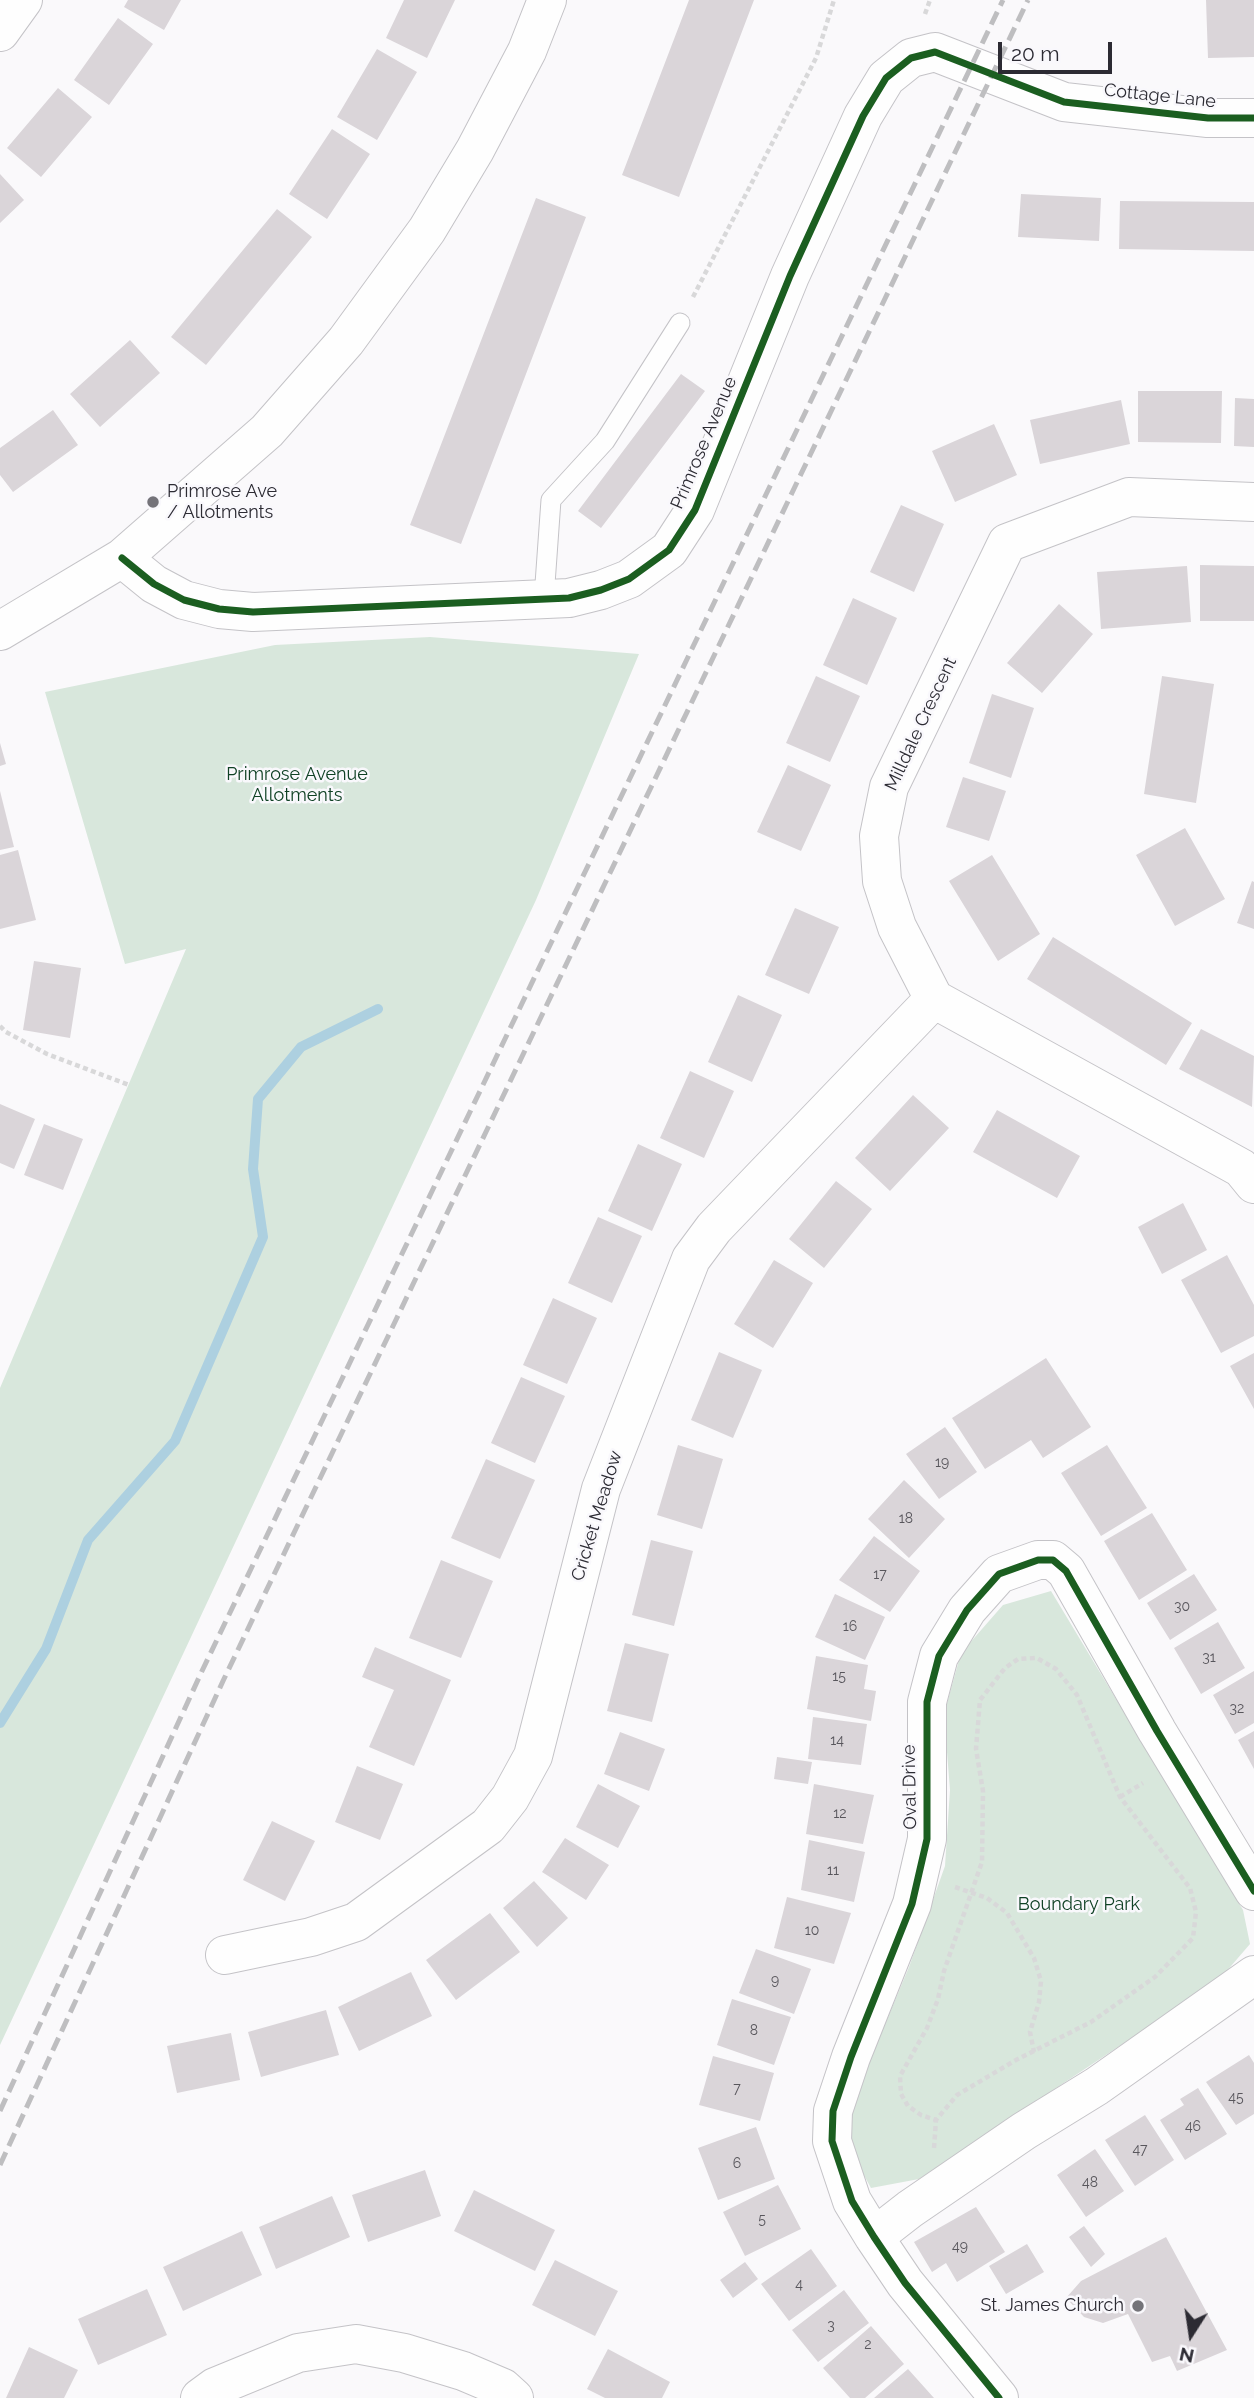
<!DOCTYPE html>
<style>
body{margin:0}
#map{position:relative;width:1254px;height:2398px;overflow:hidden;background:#faf9fb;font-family:Raleway,sans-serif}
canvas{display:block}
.north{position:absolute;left:1156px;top:2300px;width:70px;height:70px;-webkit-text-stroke:5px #f9f8fc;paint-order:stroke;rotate:192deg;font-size:19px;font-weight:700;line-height:28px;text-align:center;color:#2c2b33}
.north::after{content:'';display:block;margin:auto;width:24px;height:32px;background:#2c2b33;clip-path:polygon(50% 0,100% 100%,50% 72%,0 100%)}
.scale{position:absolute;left:998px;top:42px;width:114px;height:32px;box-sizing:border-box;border:4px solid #2c2b33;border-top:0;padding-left:9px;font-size:21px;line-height:24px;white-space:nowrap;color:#2c2b33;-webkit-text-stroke:5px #f9f8fc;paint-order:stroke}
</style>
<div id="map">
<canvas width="1254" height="2398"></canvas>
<div class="north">N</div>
<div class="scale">20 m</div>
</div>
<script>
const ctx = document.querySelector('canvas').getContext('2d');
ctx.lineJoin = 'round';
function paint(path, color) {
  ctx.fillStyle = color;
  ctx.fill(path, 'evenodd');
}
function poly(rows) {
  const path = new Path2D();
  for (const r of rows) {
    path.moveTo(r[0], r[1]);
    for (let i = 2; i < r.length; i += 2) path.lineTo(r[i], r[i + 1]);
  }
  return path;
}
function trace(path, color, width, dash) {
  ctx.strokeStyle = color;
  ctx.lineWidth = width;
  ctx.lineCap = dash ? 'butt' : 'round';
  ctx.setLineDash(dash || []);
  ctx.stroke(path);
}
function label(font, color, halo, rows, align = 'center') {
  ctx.font = font + ' Raleway,sans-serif';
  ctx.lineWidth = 5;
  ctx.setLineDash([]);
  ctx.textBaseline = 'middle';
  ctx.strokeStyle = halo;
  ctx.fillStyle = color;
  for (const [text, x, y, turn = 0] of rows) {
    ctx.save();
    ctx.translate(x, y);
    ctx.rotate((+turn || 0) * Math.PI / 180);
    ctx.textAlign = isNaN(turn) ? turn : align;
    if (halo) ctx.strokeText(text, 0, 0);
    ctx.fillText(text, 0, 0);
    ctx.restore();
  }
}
paint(poly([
 [430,637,639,654,536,900,0,2045,0,1388,186,949,125,964,45,692,275,645],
 [1051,1591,1243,1910,1250,1944,1219,1980,919,2179,871,2188,851,2152,849,2110,909,1967,945,1866,950,1790,944,1714,961,1653,1003,1605]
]), '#d8e7dc');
trace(poly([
 [0,1723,46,1649,88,1540,175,1441,263,1237,253,1169,258,1099,301,1047,378,1009]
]), '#add0e0', 10);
paint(poly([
 [128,0,181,0,164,30,124,7],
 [404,0,455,0,427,58,386,38],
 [689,0,754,0,679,197,622,175],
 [1206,0,1254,0,1254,57,1208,58],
 [118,18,153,44,109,105,74,80],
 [377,49,417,72,377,140,337,117],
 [58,88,92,117,41,177,7,148],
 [332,129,370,154,327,219,289,194],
 [0,174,24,200,0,223],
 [1021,194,1101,198,1099,241,1018,237],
 [536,198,586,217,461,544,410,525],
 [1120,201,1254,202,1254,251,1119,249],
 [277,209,312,237,206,365,171,337],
 [130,340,160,373,100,427,70,394],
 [681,374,705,391,601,528,578,511],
 [1138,391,1222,391,1221,443,1138,442],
 [1235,398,1254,399,1254,447,1234,446],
 [1121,400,1130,444,1040,464,1030,420],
 [53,410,78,445,13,492,0,475,0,448],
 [994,424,1017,475,955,502,932,451],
 [901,505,944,524,914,592,870,572],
 [1200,565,1254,566,1254,621,1200,621],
 [1187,566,1191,622,1101,629,1097,572],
 [853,598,897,618,867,685,823,665],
 [1059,604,1093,634,1042,693,1007,663],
 [816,676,860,696,830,762,786,743],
 [1162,676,1214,684,1196,803,1144,794],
 [992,694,1034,708,1011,778,969,763],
 [0,743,6,764,0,766],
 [788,765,831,785,801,851,757,832],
 [963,777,1006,791,989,841,946,827],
 [0,791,14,847,0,850],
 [1185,828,1225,899,1175,926,1136,855],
 [18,850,36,920,0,929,0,855],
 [992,855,1040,934,998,961,949,881],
 [1252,881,1254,882,1254,929,1237,923],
 [795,908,839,927,809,994,765,975],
 [1053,937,1192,1023,1166,1065,1027,979],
 [34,961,81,968,70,1038,23,1030],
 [738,995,782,1015,752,1082,708,1062],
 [1201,1029,1254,1056,1252,1107,1179,1069],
 [690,1071,734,1091,704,1158,660,1138],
 [913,1095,949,1128,890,1191,855,1158],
 [0,1104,35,1119,14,1169,0,1163],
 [997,1110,1080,1156,1057,1198,973,1152],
 [44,1124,83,1139,63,1190,24,1175],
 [638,1144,682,1164,652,1231,608,1211],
 [836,1181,872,1209,824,1268,789,1239],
 [1183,1203,1207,1250,1162,1274,1138,1227],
 [598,1217,642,1236,612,1303,568,1283],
 [1227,1255,1254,1305,1254,1336,1221,1353,1181,1280],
 [774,1260,813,1283,773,1348,734,1324],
 [553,1298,597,1318,567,1384,523,1365],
 [719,1352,762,1370,733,1438,691,1420],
 [1254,1353,1254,1409,1230,1366],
 [1046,1358,1091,1427,1043,1458,1031,1440,985,1469,952,1418],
 [521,1377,565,1396,535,1463,491,1443],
 [945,1427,977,1472,939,1499,906,1454],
 [678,1445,723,1459,702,1529,657,1515],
 [1107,1445,1147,1508,1101,1536,1061,1473],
 [486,1459,535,1480,500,1559,451,1538],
 [904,1480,945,1519,909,1558,868,1519],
 [1152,1513,1187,1570,1139,1600,1104,1541],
 [874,1536,920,1571,890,1612,839,1580],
 [651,1540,693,1551,674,1626,632,1615],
 [441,1560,493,1581,461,1658,409,1638],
 [1194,1574,1217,1610,1170,1640,1147,1603],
 [835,1594,885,1617,865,1660,815,1637],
 [1218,1622,1245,1668,1201,1694,1174,1648],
 [625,1643,669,1654,652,1722,607,1711],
 [375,1647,451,1680,414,1766,369,1747,394,1690,362,1677],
 [816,1656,868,1665,864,1689,876,1691,871,1721,807,1709],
 [1254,1671,1254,1723,1235,1734,1213,1695],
 [813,1717,867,1724,861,1765,808,1759],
 [1254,1731,1254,1769,1238,1740],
 [620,1732,665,1749,649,1791,604,1774],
 [777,1757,812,1762,808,1784,774,1779],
 [357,1766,403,1784,380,1840,335,1822],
 [598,1784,640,1806,618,1848,576,1827],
 [814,1784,874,1795,863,1844,806,1834],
 [272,1821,315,1841,285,1901,243,1880],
 [565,1838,609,1865,586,1900,542,1872],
 [809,1840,865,1852,854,1902,801,1890],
 [534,1881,568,1918,537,1947,503,1908],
 [787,1897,851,1913,834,1964,774,1948],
 [490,1913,520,1952,456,2000,426,1960],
 [756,1949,811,1969,794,2014,739,1993],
 [411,1972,432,2016,359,2051,338,2007],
 [732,1999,791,2017,774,2065,717,2045],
 [326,2010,339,2055,261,2077,248,2032],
 [231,2033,240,2080,177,2093,167,2046],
 [1249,2055,1254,2063,1254,2114,1236,2125,1206,2082],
 [713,2056,774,2073,760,2121,699,2105],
 [1198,2088,1227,2134,1185,2160,1160,2120,1184,2105,1180,2099],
 [1145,2115,1174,2160,1135,2186,1105,2140],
 [756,2127,775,2179,718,2200,698,2148],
 [1095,2149,1124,2191,1086,2217,1057,2175],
 [425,2170,441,2216,368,2242,352,2195],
 [778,2185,801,2229,745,2256,723,2212],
 [474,2190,555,2230,535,2271,454,2231],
 [332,2196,350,2237,276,2269,259,2227],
 [976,2207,1005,2252,957,2282,946,2263,932,2272,914,2242],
 [1084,2226,1105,2254,1091,2267,1069,2237],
 [242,2231,262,2275,183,2311,163,2267],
 [1166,2237,1227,2350,1177,2371,1170,2356,1152,2362,1128,2314,1103,2323,1084,2317,1066,2298,1081,2281],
 [1027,2244,1044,2272,1006,2294,989,2266],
 [811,2249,837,2286,789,2321,761,2284],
 [555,2260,618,2291,595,2336,532,2305],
 [745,2262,758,2279,733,2298,720,2280],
 [147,2289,167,2335,98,2365,78,2319],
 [844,2290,869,2323,818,2362,792,2330],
 [871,2326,904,2364,865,2398,850,2398,823,2368],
 [29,2347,78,2370,64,2398,6,2398],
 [608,2349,670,2382,662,2398,605,2398,587,2389],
 [908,2369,934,2398,874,2398]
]), '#dad5d9');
const service = poly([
 [544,598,551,500,605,441,680,323]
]);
const minor = poly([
 [0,32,23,0],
 [1254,502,1129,497,1007,543,889,787,879,836,882,881,897,927,934,999,1241,1168,1254,1184],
 [122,558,154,584,184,600,219,609,253,612,569,598,601,590,629,579,669,550,695,510,790,276,863,116,886,78,911,58,935,52,1064,102,1208,118,1254,118],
 [0,631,122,558,267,431,346,341,427,230,475,150,527,51,547,0],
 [225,1955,311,1937,356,1922,488,1826,510,1798,533,1756,601,1489,691,1259,714,1228,934,999],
 [874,2237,910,2209,1024,2131,1097,2086,1254,1975],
 [200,2398,215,2387,298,2353,356,2344,404,2353,463,2371,503,2388,514,2398],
 [999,2398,905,2283,874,2237,852,2201,832,2141,833,2111,851,2057,912,1904,927,1839,927,1702,939,1656,967,1610,999,1574,1038,1560,1053,1560,1066,1571,1157,1731,1254,1891]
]);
trace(service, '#c4c3c7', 21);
trace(minor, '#c4c3c7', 40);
trace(poly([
 [925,14,930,0],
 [693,297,816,58,834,0],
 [0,1026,6,1032,47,1054,129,1085],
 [1120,1797,1143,1783],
 [955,1887,987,1898,1007,1913,1034,1958,1041,1981,1039,2002,1030,2032,1034,2052],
 [934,2148,936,2120,957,2095,1016,2060,1091,2022,1155,1977,1193,1938,1196,1912,1190,1888,1120,1797,1077,1695,1056,1669,1037,1658,1018,1659,1005,1668,980,1700,976,1749,983,1791,982,1862,944,1971,938,1999,927,2028,900,2076,901,2094,908,2106,921,2115,936,2120]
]), '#d8d8d9', 4.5, [5, 3.5]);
trace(service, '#fefefe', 19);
trace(minor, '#fefefe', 38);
trace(poly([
 [0,2111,202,1671,1003,0],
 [0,2165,223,1681,1028,0]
]), '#bebec0', 5, [14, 7]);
trace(poly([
 [122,558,154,584,184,600,219,609,253,612,569,598,601,590,629,579,669,550,695,510,790,276,863,116,886,78,911,58,935,52,1064,102,1208,118,1254,118],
 [999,2398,905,2283,874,2237,852,2201,832,2141,833,2111,851,2057,912,1904,927,1839,927,1702,939,1656,967,1610,999,1574,1038,1560,1053,1560,1066,1571,1157,1731,1254,1891]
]), '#1b5e20', 7);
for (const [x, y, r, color] of [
 [153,502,7,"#747379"],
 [1138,2306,7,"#747379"]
]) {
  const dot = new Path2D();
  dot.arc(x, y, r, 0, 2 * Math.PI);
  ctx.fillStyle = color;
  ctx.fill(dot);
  trace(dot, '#f9f8fc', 2.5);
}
label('14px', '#58565c', null, [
 ["19",942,1463],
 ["18",906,1519],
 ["17",880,1575],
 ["30",1182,1607],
 ["16",850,1627],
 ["31",1209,1658],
 ["15",839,1677],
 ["32",1237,1709],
 ["14",837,1741],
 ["12",840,1814],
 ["11",833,1871],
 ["10",812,1931],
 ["9",775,1981],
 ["8",754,2031],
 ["7",737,2089],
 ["45",1236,2098],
 ["46",1193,2127],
 ["47",1140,2150],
 ["6",737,2164],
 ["48",1090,2183],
 ["5",762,2220],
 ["49",960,2247],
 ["4",799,2285],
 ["3",831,2326],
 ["2",868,2345]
]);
label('18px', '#2c2b33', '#f9f8fc', [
 ["Cottage Lane",1160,96,6],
 ["Primrose Avenue",704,443,-67],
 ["Milldale Crescent",921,724,-65],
 ["Cricket Meadow",597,1516,-73],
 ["Oval Drive",910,1787,-91]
]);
label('18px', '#2c2b33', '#f9f8fc', [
 ["Primrose Ave",167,492],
 ["/ Allotments",167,513],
 ["St. James Church",1124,2306,"right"]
], 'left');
label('18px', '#0f4124', '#f9f8fc', [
 ["Primrose Avenue",297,775],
 ["Allotments",297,796],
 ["Boundary Park",1079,1905]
]);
</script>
